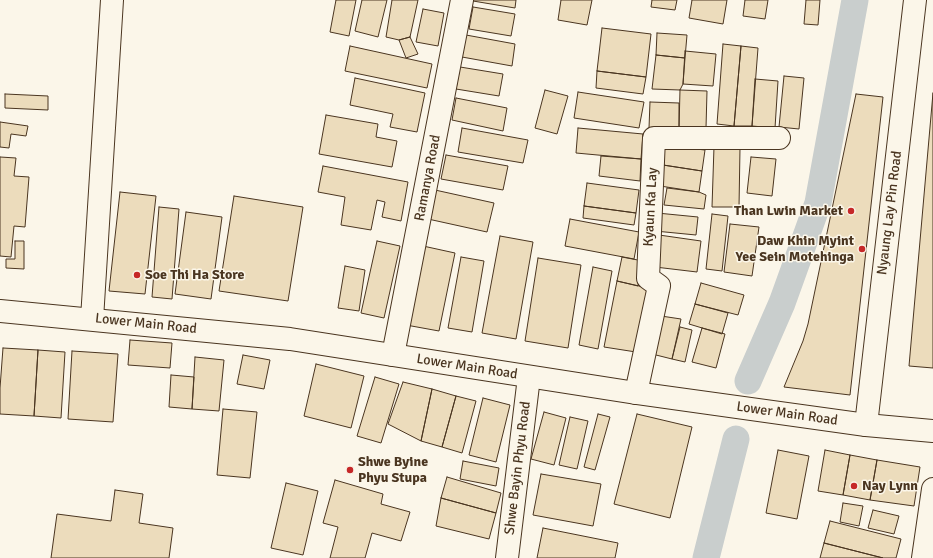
<!DOCTYPE html>
<style>
body{margin:0}
canvas{display:block;background:#fbf6e9}
</style>
<canvas width="933" height="558"></canvas>
<script>
const ctx = document.querySelector('canvas').getContext('2d');
ctx.lineJoin = 'round';
function poly(rows) {
  const path = new Path2D();
  for (const r of rows) {
    path.moveTo(r[0], r[1]);
    for (let i = 2; i < r.length; i += 2) path.lineTo(r[i], r[i + 1]);
  }
  return path;
}
function trace(path, color, width, dash) {
  ctx.strokeStyle = color;
  ctx.lineWidth = width;
  ctx.lineCap = dash ? 'butt' : 'round';
  ctx.setLineDash(dash || []);
  ctx.stroke(path);
}
function paint(path, color) {
  ctx.fillStyle = color;
  ctx.fill(path, 'evenodd');
}
function label(font, color, halo, rows, align = 'center') {
  ctx.font = font + ' Signika,sans-serif';
  ctx.lineWidth = 3;
  ctx.setLineDash([]);
  ctx.textBaseline = 'middle';
  ctx.strokeStyle = halo;
  ctx.fillStyle = color;
  for (const [text, x, y, turn = 0] of rows) {
    ctx.save();
    ctx.translate(x, y);
    ctx.rotate((+turn || 0) * Math.PI / 180);
    ctx.textAlign = isNaN(turn) ? turn : align;
    if (halo) ctx.strokeText(text, 0, 0);
    ctx.fillText(text, 0, 0);
    ctx.restore();
  }
}
trace(poly([
 [748,381,782,303,818,203,855,0],
 [706,558,736,439]
]), '#c9cecd', 27);
const building = poly([
 [336,0,356,0,349,36,330,32,336,0],
 [362,0,387,0,378,37,355,31,362,0],
 [392,0,418,0,410,37,399,40,386,37,392,0],
 [473,0,516,0,515,8,473,1,473,0],
 [561,0,592,0,587,25,558,20,561,0],
 [652,0,677,0,675,10,651,7,652,0],
 [692,0,727,0,723,24,689,18,692,0],
 [745,0,768,0,765,19,743,16,745,0],
 [806,0,820,0,818,25,804,24,806,0],
 [473,7,515,14,511,36,469,29,473,7],
 [423,9,444,13,438,46,416,42,423,9],
 [602,28,651,34,646,77,597,71,602,28],
 [657,33,687,35,685,58,656,55,657,33],
 [466,35,515,44,512,66,462,57,466,35],
 [410,37,418,54,406,58,399,40,410,37],
 [723,44,741,46,734,126,717,124,723,44],
 [350,46,432,64,427,88,345,71,350,46],
 [741,46,758,48,752,126,734,126,741,46],
 [685,51,716,54,713,86,683,84,685,51],
 [656,55,685,58,683,84,680,90,652,89,656,55],
 [460,67,503,74,499,96,456,89,460,67],
 [597,71,646,77,643,94,596,88,597,71],
 [784,76,804,78,799,129,779,127,784,76],
 [355,78,425,93,417,132,390,127,393,114,350,105,355,78],
 [755,79,778,81,775,128,752,126,755,79],
 [545,90,568,96,557,134,535,128,545,90],
 [680,90,707,91,706,128,679,128,680,90],
 [578,92,644,102,639,128,574,118,578,92],
 [933,93,933,368,909,366,933,93],
 [5,94,48,96,48,110,5,108,5,94],
 [856,94,883,97,850,395,784,387,803,341,808,324,856,94],
 [456,98,507,108,503,131,452,120,456,98],
 [650,102,679,103,679,128,649,128,650,102],
 [326,115,378,124,376,137,397,141,392,167,319,154,326,115],
 [0,122,28,126,26,136,11,134,9,148,0,147,0,122],
 [462,128,528,140,523,163,458,152,462,128],
 [578,128,643,134,641,159,576,153,578,128],
 [660,145,705,150,702,171,663,165,660,145],
 [714,147,740,148,739,207,712,207,714,147],
 [446,155,508,166,503,190,441,179,446,155],
 [601,156,641,159,640,181,599,176,601,156],
 [0,157,16,158,14,176,29,177,25,227,14,226,11,257,0,256,0,157],
 [751,157,776,159,772,196,747,193,751,157],
 [663,165,702,171,699,192,660,186,663,165],
 [323,166,408,182,401,221,382,217,385,202,377,200,371,230,341,225,345,197,318,192,323,166],
 [587,183,639,190,636,213,584,206,587,183],
 [667,188,699,192,706,195,704,209,664,205,667,188],
 [435,190,494,203,487,232,428,219,435,190],
 [120,192,156,196,145,294,109,291,120,192],
 [234,196,303,207,288,301,219,291,234,196],
 [584,206,636,213,634,225,583,218,584,206],
 [159,207,179,209,172,299,152,297,159,207],
 [186,212,222,217,211,299,175,294,186,212],
 [657,213,698,217,696,235,655,231,657,213],
 [712,214,728,216,722,271,706,269,712,214],
 [570,219,639,232,634,259,565,246,570,219],
 [730,224,759,227,752,276,724,272,730,224],
 [659,235,701,241,697,272,655,267,659,235],
 [500,236,533,242,516,339,482,333,500,236],
 [15,241,24,241,24,269,6,268,6,259,15,259,15,241],
 [377,241,400,246,384,318,361,313,377,241],
 [423,246,455,253,439,331,406,325,423,246],
 [461,257,484,261,472,332,448,328,461,257],
 [622,257,643,261,638,286,617,281,622,257],
 [538,258,581,265,568,348,525,341,538,258],
 [345,266,365,270,359,311,338,308,345,266],
 [593,267,612,271,598,349,579,345,593,267],
 [617,281,648,288,636,352,604,347,617,281],
 [701,283,744,295,738,315,695,304,701,283],
 [695,304,728,313,722,334,689,324,695,304],
 [661,316,681,319,672,359,652,354,661,316],
 [680,327,692,330,685,362,672,359,680,327],
 [702,328,725,334,716,368,692,362,702,328],
 [130,340,172,343,170,368,128,365,130,340],
 [3,348,38,350,34,416,0,414,0,388,3,348],
 [38,350,65,352,61,418,34,416,38,350],
 [72,351,118,354,113,422,68,419,72,351],
 [243,355,270,360,264,389,237,384,243,355],
 [195,357,224,360,219,411,192,409,195,357],
 [316,364,364,376,351,428,304,416,316,364],
 [171,375,194,377,192,409,169,407,171,375],
 [375,377,399,384,381,443,357,436,375,377],
 [403,382,432,389,421,441,388,424,403,382],
 [432,389,456,396,442,447,421,441,432,389],
 [456,396,476,401,462,453,442,447,456,396],
 [483,398,510,405,496,462,469,455,483,398],
 [223,409,257,412,250,478,217,475,223,409],
 [544,412,566,418,554,465,531,459,544,412],
 [598,414,610,417,595,470,584,467,598,414],
 [637,414,692,427,670,518,614,504,637,414],
 [570,417,588,421,577,469,559,465,570,417],
 [778,450,809,456,797,519,766,513,778,450],
 [825,450,850,455,843,495,818,491,825,450],
 [850,455,877,460,870,500,843,495,850,455],
 [877,460,920,467,914,506,870,500,877,460],
 [463,461,499,468,496,486,460,479,463,461],
 [541,474,601,484,593,526,533,515,541,474],
 [447,477,501,493,496,513,441,498,447,477],
 [335,480,383,494,381,504,410,512,401,541,372,533,365,558,330,558,338,527,323,523,335,480],
 [286,483,318,491,303,555,271,548,286,483],
 [115,490,143,494,139,523,173,528,169,558,51,558,57,514,111,521,115,490],
 [441,498,496,513,489,539,436,526,441,498],
 [843,503,863,506,859,526,840,522,843,503],
 [873,510,899,516,894,534,868,528,873,510],
 [830,521,901,539,896,558,883,558,824,543,830,521],
 [543,528,618,543,615,558,537,558,543,528],
 [824,543,883,558,820,558,824,543]
]);
paint(building, '#ecdcbc');
trace(building, '#4a3520', 1);
const street = poly([
 [92,319,112,0],
 [393,355,462,0],
 [636,393,659,286,648,278,654,138,779,138],
 [866,425,915,0],
 [507,558,529,377],
 [923,558,933,489]
]);
const secondary = poly([
 [0,311,290,339,636,393,866,425,933,431]
]);
trace(street, '#4a3520', 24);
trace(secondary, '#4a3520', 24);
trace(street, '#fbf6e9', 22);
trace(secondary, '#fbf6e9', 22);
for (const [x, y, r, color] of [
 [851,211,4,"#c62828"],
 [862,249,4,"#c62828"],
 [137,275,4,"#c62828"],
 [350,470,4,"#c62828"],
 [854,486,4,"#c62828"]
]) {
  const dot = new Path2D();
  dot.arc(x, y, r, 0, 2 * Math.PI);
  ctx.fillStyle = color;
  ctx.fill(dot);
  trace(dot, '#fbf6e9', 1.5);
}
label('14px', '#4a3520', '#fbf6e9', [
 ["Ramanya Road",428,178,-79],
 ["Kyaun Ka Lay",651,207,-87],
 ["Nyaung Lay Pin Road",890,213,-83],
 ["Lower Main Road",146,324,6],
 ["Lower Main Road",467,367,9],
 ["Lower Main Road",787,414,8],
 ["Shwe Bayin Phyu Road",518,468,-83]
]);
label('bold 14px', '#4a3520', '#fbf6e9', [
 ["Than Lwin Market",843,211,"right"],
 ["Daw Khin Myint",854,241,"right"],
 ["Yee Sein Motehinga",854,257,"right"],
 ["Soe Thi Ha Store",145,275],
 ["Shwe Byine",358,462],
 ["Phyu Stupa",358,478],
 ["Nay Lynn",862,486]
], 'left');
</script>
